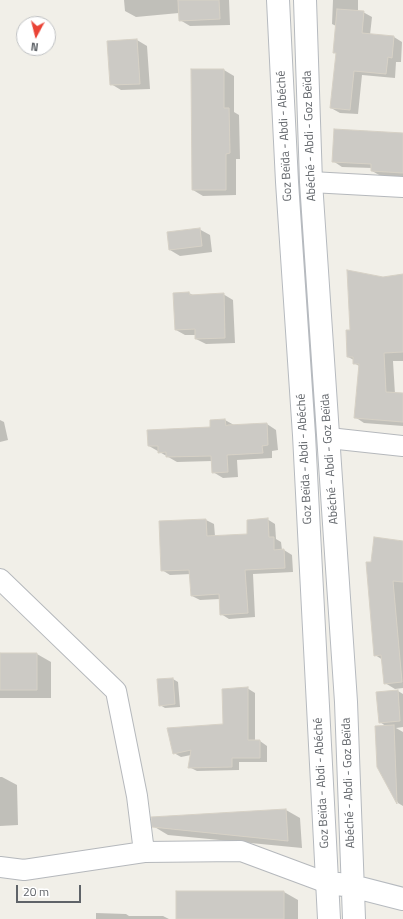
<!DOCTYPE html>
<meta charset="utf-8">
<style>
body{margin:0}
#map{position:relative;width:403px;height:919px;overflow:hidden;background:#f1efe8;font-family:"Titillium Web",sans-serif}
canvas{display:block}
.north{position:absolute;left:16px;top:16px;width:40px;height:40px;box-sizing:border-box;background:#fff;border:1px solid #bfc1c3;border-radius:50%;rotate:187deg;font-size:11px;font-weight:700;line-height:16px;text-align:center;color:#5f6368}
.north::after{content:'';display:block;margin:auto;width:14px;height:18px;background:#ea4335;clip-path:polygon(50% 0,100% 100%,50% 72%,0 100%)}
.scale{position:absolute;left:16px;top:885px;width:65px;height:18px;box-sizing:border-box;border:2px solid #5f6368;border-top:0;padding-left:5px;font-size:12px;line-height:14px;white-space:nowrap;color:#5f6368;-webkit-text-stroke:3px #fff;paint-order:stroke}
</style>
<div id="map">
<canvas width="403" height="919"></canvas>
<div class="north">N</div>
<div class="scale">20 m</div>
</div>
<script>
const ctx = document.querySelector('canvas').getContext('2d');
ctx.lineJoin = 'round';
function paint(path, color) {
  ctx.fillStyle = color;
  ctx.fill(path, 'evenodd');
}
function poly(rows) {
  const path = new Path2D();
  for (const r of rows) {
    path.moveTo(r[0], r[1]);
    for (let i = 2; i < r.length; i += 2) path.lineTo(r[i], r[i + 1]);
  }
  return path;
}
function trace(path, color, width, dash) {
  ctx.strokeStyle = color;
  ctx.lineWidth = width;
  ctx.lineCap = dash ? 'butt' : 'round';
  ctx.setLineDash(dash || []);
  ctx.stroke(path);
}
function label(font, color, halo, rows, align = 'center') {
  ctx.font = font + ' "Titillium Web",sans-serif';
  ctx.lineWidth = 3;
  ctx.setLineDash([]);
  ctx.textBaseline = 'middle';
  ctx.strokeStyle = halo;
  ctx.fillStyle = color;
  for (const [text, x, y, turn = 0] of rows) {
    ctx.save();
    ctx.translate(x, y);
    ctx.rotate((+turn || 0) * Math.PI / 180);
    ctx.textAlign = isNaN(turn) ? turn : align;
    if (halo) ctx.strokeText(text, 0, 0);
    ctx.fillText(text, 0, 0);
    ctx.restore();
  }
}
paint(poly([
 [124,0,229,0,230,25,190,26,180,20,179,13,136,17,125,11],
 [333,0,358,0,358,12,363,12,372,17,370,35,394,37,402,42,401,62,396,62,395,78,362,75,358,114,340,113,331,108,337,54,334,52,336,26,332,24],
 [137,40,147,46,150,89,121,90,111,84],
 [192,70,224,70,234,76,234,112,239,115,240,159,236,159,236,195,203,196,193,190],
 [403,134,403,177,381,176,372,171,372,168,342,167,333,161],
 [199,229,210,235,212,252,180,256,170,250],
 [403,275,403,361,393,361,395,394,403,394,403,426,364,423,355,417,359,366,354,363,354,360,348,357,351,331,383,278],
 [189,293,193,295,223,294,233,300,235,343,206,344,196,339,196,335,185,335,176,330],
 [0,420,4,422,8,440,0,442],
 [225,420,234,425,267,424,276,430,278,450,272,451,272,458,237,460,238,477,223,478,213,472,212,461,177,462,149,446,211,428],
 [267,519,275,524,276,539,281,542,282,550,284,550,292,555,293,572,253,574,255,617,229,619,221,614,220,599,200,600,192,596,191,574,170,575,162,570,160,522,206,520,214,524,215,536,248,535],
 [403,542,403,688,395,689,385,683,383,660,375,655,371,563],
 [0,654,37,654,51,662,51,698,0,698],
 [173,679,178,682,180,707,165,708,160,705,158,680],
 [247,688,255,693,255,741,260,741,267,746,267,762,239,762,239,770,197,771,189,767,191,755,181,757,174,753,224,725],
 [398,691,403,694,403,727,396,728,403,732,403,806,398,803,378,767,387,727,380,722],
 [0,777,2,777,17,785,18,825,0,826],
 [286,810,300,818,302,848,168,835,153,826],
 [284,892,298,900,298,919,177,919],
 [96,913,126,914,129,916,163,916,169,919,96,919]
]), '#0003');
const building = poly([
 [178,0,219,0,220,19,179,21,178,0],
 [337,9,364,11,362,33,394,36,392,58,388,57,386,74,354,71,350,110,330,108,336,53,333,53,337,9],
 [137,39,140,84,110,85,107,41,137,39],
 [191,69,224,69,224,108,229,108,230,153,226,154,226,190,192,190,191,69],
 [334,129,403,133,403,173,371,171,371,164,332,162,334,129],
 [200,228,202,246,169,250,167,232,200,228],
 [347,270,383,277,403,274,403,352,384,353,386,392,403,393,403,422,354,418,359,364,353,364,353,357,347,357,346,330,350,330,347,270],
 [189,292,190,295,224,293,225,338,195,339,195,329,175,330,173,293,189,292],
 [225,419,226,426,228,425,267,423,268,445,262,446,263,453,227,455,228,472,212,473,211,456,166,457,166,452,158,453,158,446,148,446,147,430,210,427,210,420,225,419],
 [268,518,269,537,274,537,274,550,284,549,285,568,245,570,248,613,220,615,219,594,191,596,189,570,161,571,159,521,206,519,207,536,247,534,247,520,268,518],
 [374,537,403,541,403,582,393,581,402,682,384,684,381,655,374,656,366,562,371,562,374,537],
 [0,653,37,653,37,690,0,690,0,653],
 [173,678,175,704,159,706,157,679,173,678],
 [248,687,248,740,260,740,260,758,232,758,232,767,188,768,191,750,173,754,167,728,223,724,222,689,248,687],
 [398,690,400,721,379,723,376,692,398,690],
 [394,725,397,804,377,767,375,726,394,725],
 [286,809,288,841,152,827,151,817,286,809],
 [176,891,284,891,284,919,176,919,176,891]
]);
paint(building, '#cccac5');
trace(building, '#d6d1c6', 1);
const street = poly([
 [311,182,403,187],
 [329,438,403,446],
 [0,579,116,691,137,796,144,852,241,851,327,883],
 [0,867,24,870,144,852]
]);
const secondary = poly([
 [278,0,287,182,304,435,329,919],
 [305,0,311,182,346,702,354,919],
 [338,884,352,886,403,899]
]);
trace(street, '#b5b8bc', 22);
trace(secondary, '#b6babf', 24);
trace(street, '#fff', 20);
trace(secondary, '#fff', 22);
label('12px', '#5f6368', '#fff', [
 ["Goz Beïda - Abdi - Abéché",285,136,-93],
 ["Abéché - Abdi - Goz Beïda",310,136,-92],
 ["Goz Beïda - Abdi - Abéché",305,459,-93],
 ["Abéché - Abdi - Goz Beïda",330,459,-94],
 ["Goz Beïda - Abdi - Abéché",322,783,-93],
 ["Abéché - Abdi - Goz Beïda",349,783,-92]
]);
</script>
